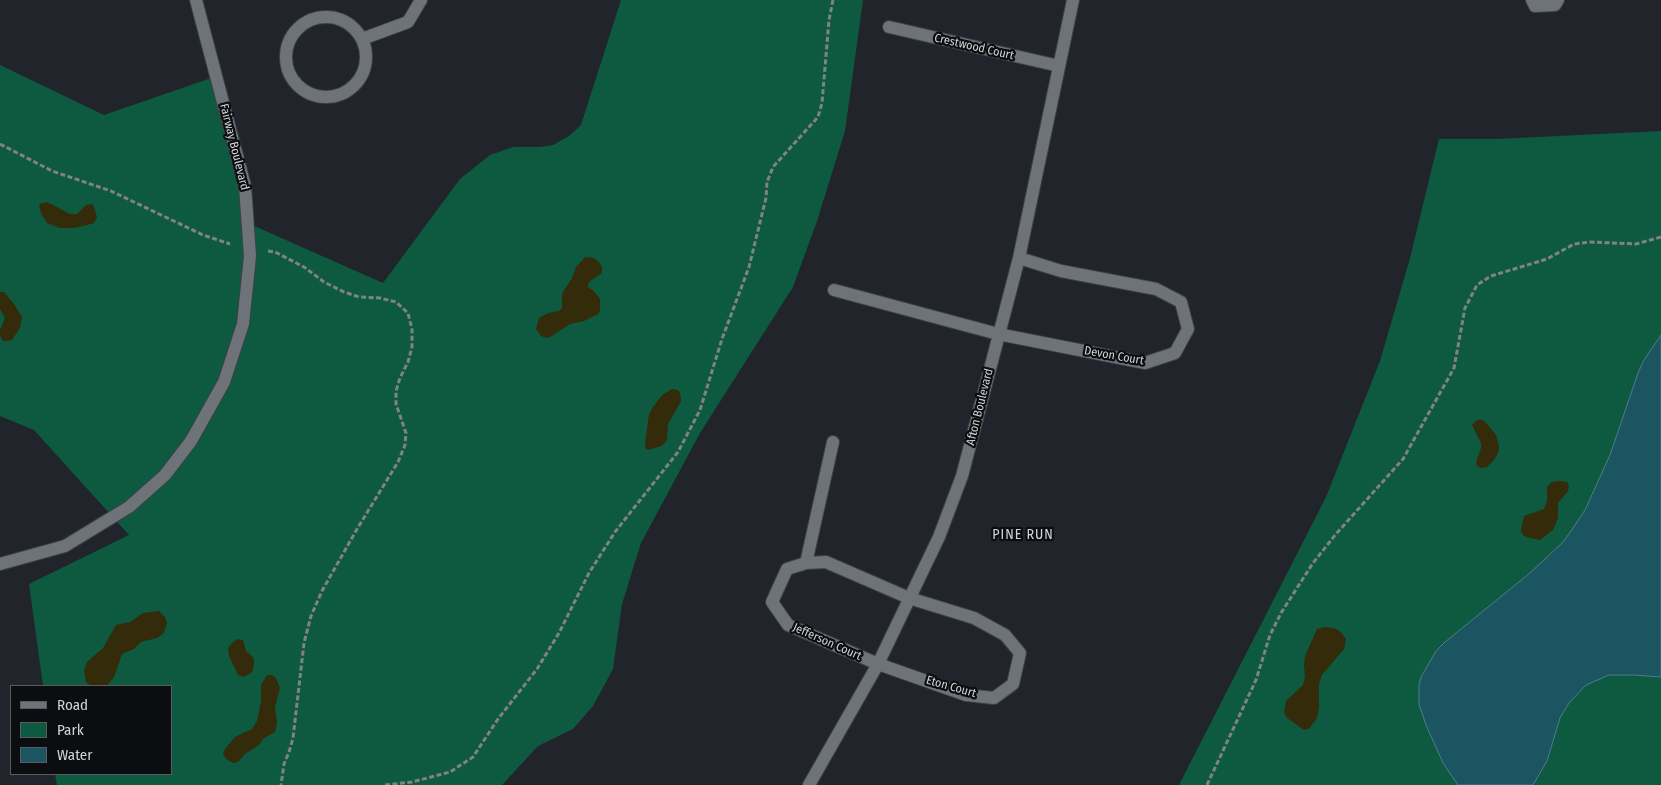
<!DOCTYPE html>
<style>
body{margin:0}
#map{position:relative;width:1661px;height:785px;overflow:hidden;background:#21242a;font-family:"Fira Sans Condensed",sans-serif}
canvas{display:block}
.legend{position:absolute;left:10px;top:685px;width:162px;height:90px;box-sizing:border-box;background:#0c0d10;border:1px solid #5b5c60;margin:0;padding:6px 9px;list-style:none;font-size:15px;color:#d1d3d7}
.legend li{display:flex;align-items:center;gap:10px;height:25px}
.legend b{width:25px;border:1px solid #5b5c60}
</style>
<div id="map">
<canvas width="1661" height="785"></canvas>
<ul class="legend">
<li><b style="height:6px;background:#6e7279"></b>Road</li>
<li><b style="height:14px;background:#0d5a40"></b>Park</li>
<li><b style="height:14px;background:#1b5562"></b>Water</li>
</ul>
</div>
<script>
const ctx = document.querySelector('canvas').getContext('2d');
ctx.lineJoin = 'round';
function paint(path, color) {
  ctx.fillStyle = color;
  ctx.fill(path, 'evenodd');
}
function poly(rows) {
  const path = new Path2D();
  for (const r of rows) {
    if (r.length === 3) {
      path.moveTo(r[0] + r[2], r[1]);
      path.arc(r[0], r[1], r[2], 0, 2 * Math.PI);
      continue;
    }
    path.moveTo(r[0], r[1]);
    for (let i = 2; i < r.length; i += 2) path.lineTo(r[i], r[i + 1]);
  }
  return path;
}
function trace(path, color, width, dash) {
  ctx.strokeStyle = color;
  ctx.lineWidth = width;
  ctx.lineCap = dash ? 'butt' : 'round';
  ctx.setLineDash(dash || []);
  ctx.stroke(path);
}
function label(font, color, halo, rows, align = 'center') {
  ctx.font = font + ' "Fira Sans Condensed",sans-serif';
  ctx.lineWidth = 4.5;
  ctx.setLineDash([]);
  ctx.textBaseline = 'middle';
  ctx.strokeStyle = halo;
  ctx.fillStyle = color;
  for (const [text, x, y, turn = 0] of rows) {
    ctx.save();
    ctx.translate(x, y);
    ctx.rotate((+turn || 0) * Math.PI / 180);
    ctx.textAlign = isNaN(turn) ? turn : align;
    if (halo) ctx.strokeText(text, 0, 0);
    ctx.fillText(text, 0, 0);
    ctx.restore();
  }
}
paint(poly([
 [621,0,863,0,845,131,817,221,793,287,700,433,641,543,622,604,613,669,593,706,573,729,538,746,502,785,57,785,55,774,171,774,171,686,43,686,29,584,129,535,34,430,0,416,0,65,104,115,217,76,252,225,383,283,460,179,490,155,513,147,540,147,553,145,569,136,581,125],
 [1661,131,1661,785,1179,785,1326,497,1380,361,1410,258,1439,139,1497,139]
]), '#0d5a40');
paint(poly([
 [47,202,70,214,77,214,86,205,93,204,97,217,94,223,87,225,74,228,60,228,47,223,41,213,39,204],
 [585,257,594,258,600,263,602,268,602,273,589,282,588,285,588,287,594,291,600,299,600,310,598,314,584,321,570,324,552,336,547,338,541,336,536,329,539,318,548,313,559,311,562,308,562,296,563,292,572,278,576,267],
 [0,292,4,292,14,304,22,317,20,328,12,340,7,341,3,341,0,336,0,330,5,318,0,309],
 [672,389,678,390,680,393,681,401,668,424,667,440,662,446,648,450,646,449,645,444,649,414,653,407,662,395],
 [1477,420,1483,420,1488,425,1496,435,1499,446,1498,453,1494,460,1487,467,1481,468,1477,466,1476,462,1481,448,1481,443,1472,425],
 [1559,481,1567,482,1569,486,1568,491,1558,503,1558,518,1553,530,1540,540,1526,537,1522,534,1521,530,1524,516,1544,509,1547,501,1547,487,1552,482],
 [159,611,165,617,167,623,164,633,157,638,141,642,134,649,122,654,114,677,107,686,91,686,86,682,84,670,87,662,103,648,116,625,130,622,143,613],
 [1325,627,1334,628,1341,632,1346,639,1344,649,1322,675,1319,684,1319,708,1317,718,1309,729,1304,730,1286,717,1284,712,1286,701,1303,685,1305,676,1304,666,1305,656,1317,629],
 [237,639,243,640,246,651,253,657,254,661,253,670,251,673,244,677,238,675,229,656,228,649,230,645],
 [267,675,272,675,276,678,280,688,275,707,277,723,275,732,264,738,259,745,245,754,238,762,233,763,226,759,223,754,225,749,235,737,252,729,257,721,261,701,261,685]
]), '#332b09');
const water = poly([
 [1661,335,1661,677,1633,675,1609,675,1586,685,1569,703,1560,718,1547,761,1533,785,1458,785,1443,763,1426,725,1419,704,1419,685,1421,677,1436,651,1445,642,1530,573,1563,542,1571,531,1585,510,1610,455,1638,373,1644,360,1661,335]
]);
paint(water, '#1b5562');
trace(water, '#527b85', 1);
const lane = poly([
 [1532,0,1535,6,1555,5,1558,0],
 [806,563,833,442]
]);
const street = poly([
 [326,57,40],
 [889,27,1059,66],
 [362,39,408,22,421,0],
 [834,290,998,334,1145,363,1175,353,1188,329,1181,302,1156,289,1061,271,1019,258],
 [826,562,909,598,974,618,1005,635,1020,653,1013,684,994,698,966,695,878,664,788,625,772,602,787,569,806,563,826,562],
 [0,564,65,546,129,507,165,475,191,441,224,382,243,324,250,256,245,186,196,0],
 [809,785,878,664,939,537,962,476,1019,258,1073,0]
]);
trace(lane, '#3e4045', 14);
trace(street, '#3e4045', 14);
trace(poly([
 [0,144,52,171,111,191,203,235,230,244],
 [268,251,275,252,304,267,324,282,344,292,359,297,380,298,396,302,408,313,412,329,412,347,408,362,400,378,396,391,396,404,406,433,405,445,398,462,357,529,322,591,311,616,304,643,293,738,289,752,284,764,281,785],
 [385,785,412,782,450,772,473,757,498,719,537,669,559,633,589,573,615,532,678,452,700,410,722,339,749,267,766,198,767,182,773,167,818,117,822,103,829,20,833,0],
 [1207,785,1256,680,1270,635,1281,613,1313,563,1336,534,1403,459,1454,368,1465,308,1477,285,1491,276,1547,259,1574,244,1590,242,1636,244,1661,237]
]), '#808287', 3, [5, 2.5]);
trace(lane, '#6e7279', 12);
trace(street, '#6e7279', 12);
label('12px', '#d1d3d7', '#0c0d10', [
 ["Crestwood Court",974,47,13],
 ["Fairway Boulevard",234,147,76],
 ["Devon Court",1114,356,10],
 ["Afton Boulevard",980,407,-76],
 ["Jefferson Court",827,642,24],
 ["Eton Court",951,687,16]
]);
ctx.letterSpacing = '1px';
label('14px', '#d1d3d7', '#0c0d10', [
 ["PINE RUN",1023,535]
]);
ctx.letterSpacing = '0px';
</script>
